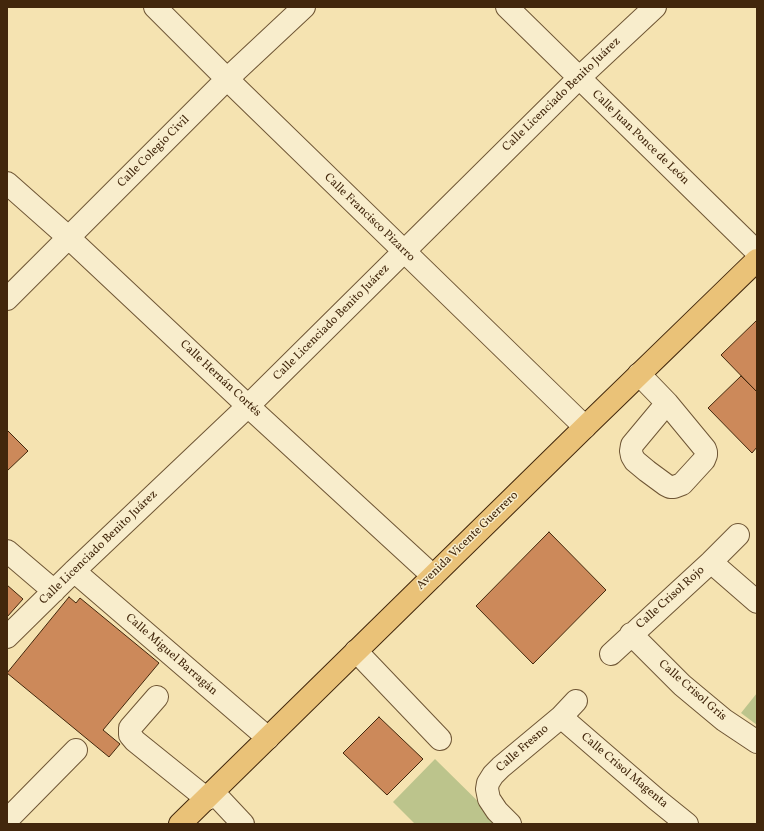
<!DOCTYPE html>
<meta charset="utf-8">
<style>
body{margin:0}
#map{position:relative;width:764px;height:831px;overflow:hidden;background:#f5e3b1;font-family:Vollkorn,serif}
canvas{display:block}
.frame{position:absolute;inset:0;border:8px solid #42270c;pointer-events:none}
</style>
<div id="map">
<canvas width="764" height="831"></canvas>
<div class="frame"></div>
</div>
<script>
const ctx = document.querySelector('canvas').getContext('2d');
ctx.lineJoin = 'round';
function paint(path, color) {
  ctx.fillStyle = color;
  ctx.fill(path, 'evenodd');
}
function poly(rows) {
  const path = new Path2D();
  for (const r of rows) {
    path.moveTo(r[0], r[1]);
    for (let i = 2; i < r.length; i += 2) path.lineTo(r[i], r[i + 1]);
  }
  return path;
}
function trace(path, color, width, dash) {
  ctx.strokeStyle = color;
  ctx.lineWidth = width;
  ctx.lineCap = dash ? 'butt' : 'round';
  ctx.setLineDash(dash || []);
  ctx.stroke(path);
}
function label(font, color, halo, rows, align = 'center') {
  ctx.font = font + ' Vollkorn,serif';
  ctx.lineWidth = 3;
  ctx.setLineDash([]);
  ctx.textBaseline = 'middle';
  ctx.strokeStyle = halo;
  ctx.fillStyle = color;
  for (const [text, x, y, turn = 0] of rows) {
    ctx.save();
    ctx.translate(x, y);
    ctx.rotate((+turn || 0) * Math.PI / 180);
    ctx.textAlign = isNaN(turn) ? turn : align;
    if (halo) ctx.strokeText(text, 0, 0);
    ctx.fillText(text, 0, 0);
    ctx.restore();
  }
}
paint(poly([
 [757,693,757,725,741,713],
 [435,759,501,824,415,824,393,802]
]), '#bcc48c');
const building = poly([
 [757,320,757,392,721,355,757,320],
 [741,376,757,392,757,447,752,453,708,408,741,376],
 [7,430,28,451,7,471,7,430],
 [549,532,606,590,533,664,476,606,549,532],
 [7,585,23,599,7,617,7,585],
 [69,597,76,603,80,598,159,663,103,730,120,744,109,757,7,673,69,597],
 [379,717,423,759,387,795,343,753,379,717]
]);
paint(building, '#cc895a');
trace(building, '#42270c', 1);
const minor = poly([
 [155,7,227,79,585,427],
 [507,7,757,252],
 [7,183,68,237,248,406,433,576],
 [7,299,227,79,304,7],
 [639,374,667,403,705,449,706,452,706,455,704,460,682,484,674,487,670,487,666,485,647,471,635,461,632,456,631,451,632,445,667,403],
 [7,551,54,591],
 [711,562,757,602],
 [74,571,268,738],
 [631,634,682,685,724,720,757,742],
 [7,637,74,571,248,406,579,78,655,7],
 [356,651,440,739],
 [611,654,711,562,738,535],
 [157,697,130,728,130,735,135,741,207,799],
 [561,717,656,799,687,824],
 [213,792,243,824],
 [7,820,76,750],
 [510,824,497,811,489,799,487,789,488,783,493,775,501,767,561,717,576,701]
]);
const major = poly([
 [180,824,585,427,757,260]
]);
trace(minor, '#6f5635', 24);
trace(major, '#42270c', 24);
trace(minor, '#f8edcc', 22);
trace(major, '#eac278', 22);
label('12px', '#42270c', '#f8edcc', [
 ["Calle Licenciado Benito Juárez",562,95,-44],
 ["Calle Juan Ponce de León",640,138,44],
 ["Calle Colegio Civil",154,152,-45],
 ["Calle Francisco Pizarro",369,218,44],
 ["Calle Licenciado Benito Juárez",332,323,-45],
 ["Calle Hernán Cortés",220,379,43],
 ["Avenida Vicente Guerrero",468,541,-44],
 ["Calle Licenciado Benito Juárez",99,548,-44],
 ["Calle Crisol Rojo",671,598,-42],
 ["Calle Miguel Barragán",171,655,41],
 ["Calle Crisol Gris",692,691,41],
 ["Calle Fresno",523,749,-41],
 ["Calle Crisol Magenta",624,771,40]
]);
</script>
